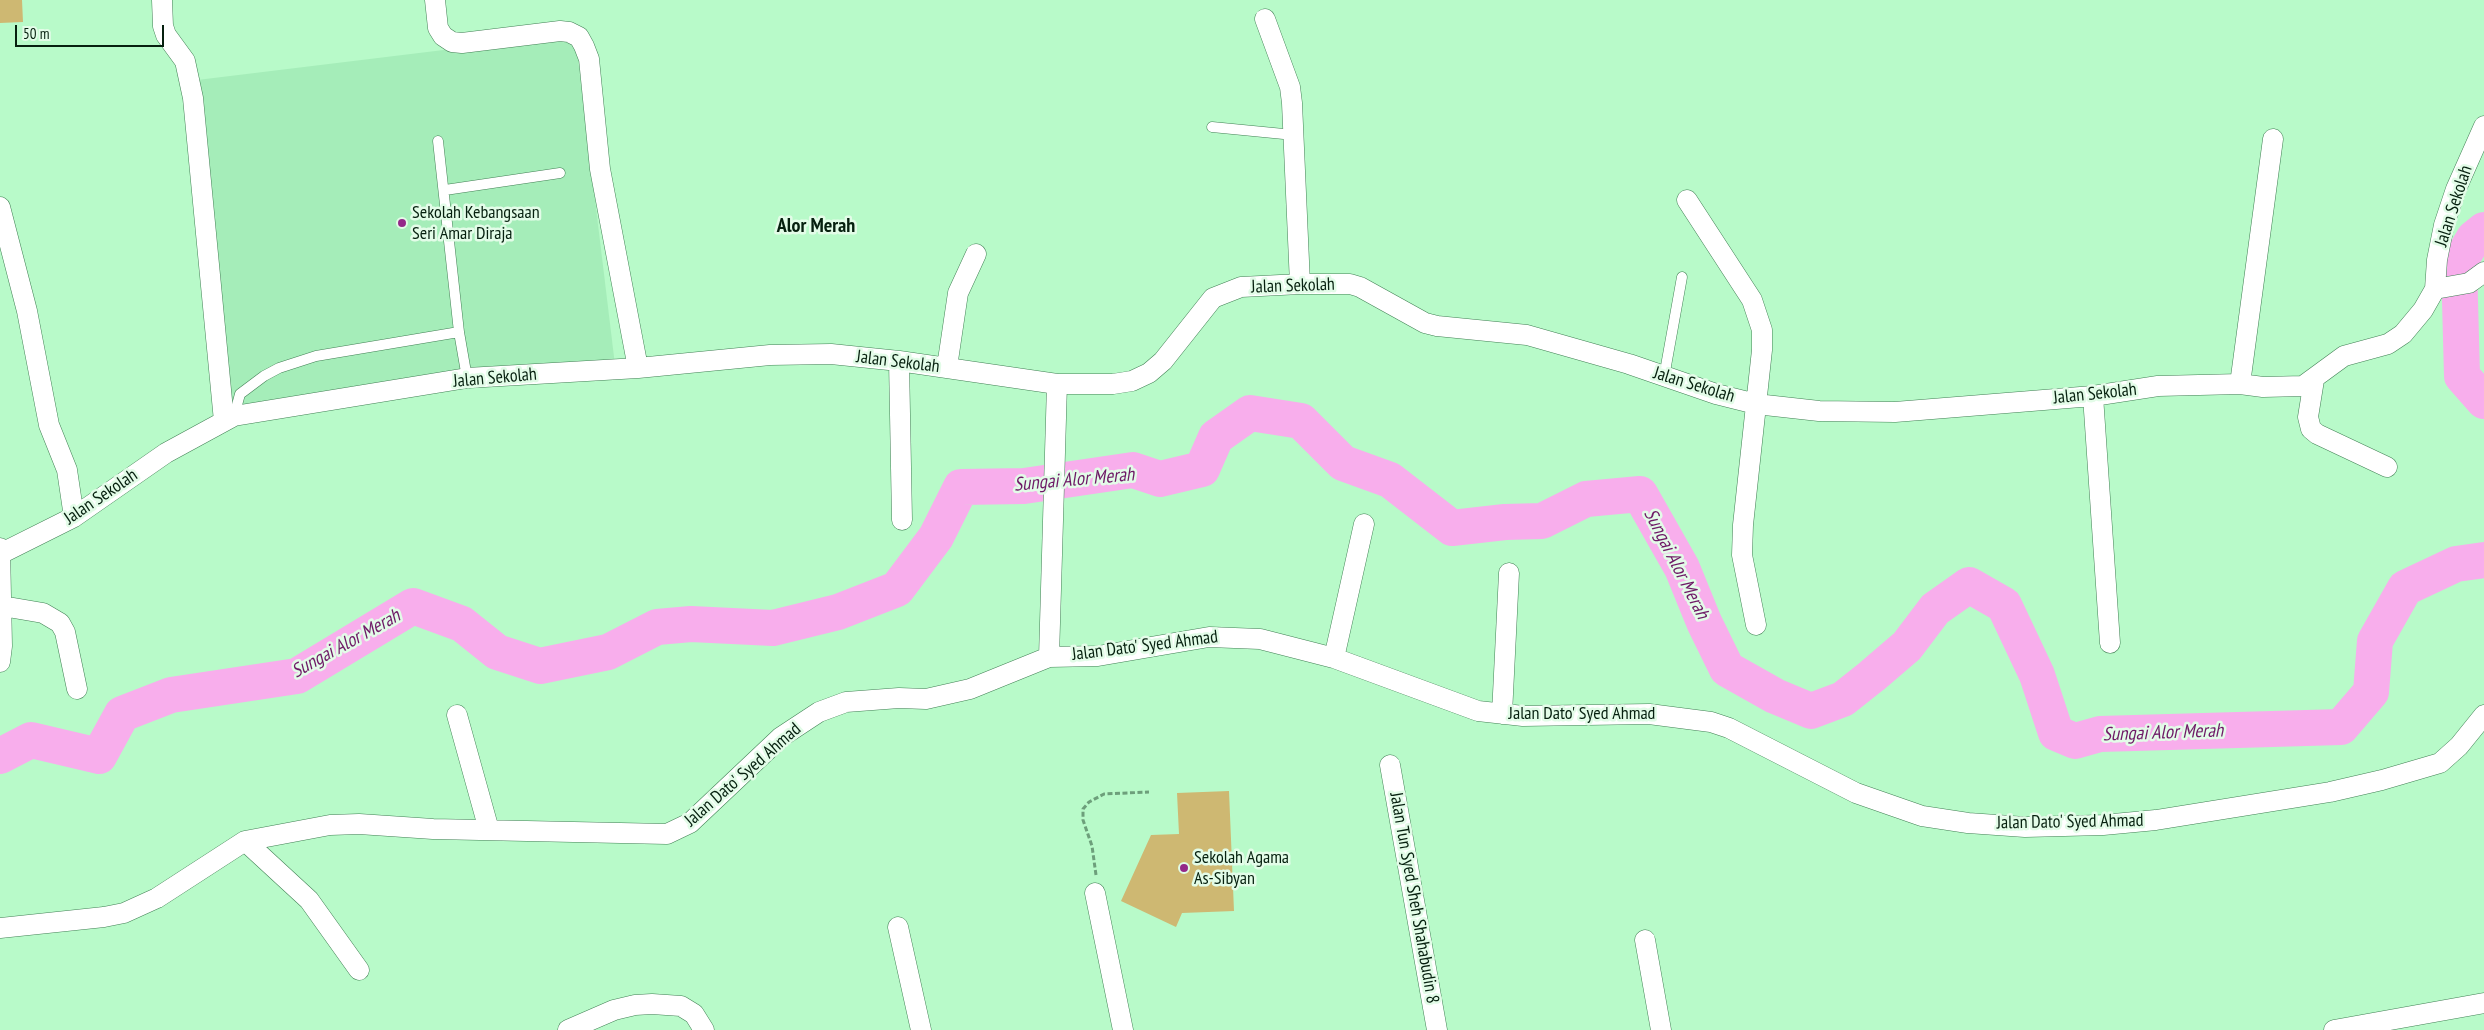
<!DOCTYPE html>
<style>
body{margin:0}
#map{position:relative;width:2484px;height:1030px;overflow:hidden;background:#b8fac9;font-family:"PT Sans Narrow",sans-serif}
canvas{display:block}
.scale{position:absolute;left:15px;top:25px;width:149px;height:22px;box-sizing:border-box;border:2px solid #06200f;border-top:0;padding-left:6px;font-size:15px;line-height:18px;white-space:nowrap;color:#06200f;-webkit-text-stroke:4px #e3fce8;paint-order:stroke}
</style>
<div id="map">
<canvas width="2484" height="1030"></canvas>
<div class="scale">50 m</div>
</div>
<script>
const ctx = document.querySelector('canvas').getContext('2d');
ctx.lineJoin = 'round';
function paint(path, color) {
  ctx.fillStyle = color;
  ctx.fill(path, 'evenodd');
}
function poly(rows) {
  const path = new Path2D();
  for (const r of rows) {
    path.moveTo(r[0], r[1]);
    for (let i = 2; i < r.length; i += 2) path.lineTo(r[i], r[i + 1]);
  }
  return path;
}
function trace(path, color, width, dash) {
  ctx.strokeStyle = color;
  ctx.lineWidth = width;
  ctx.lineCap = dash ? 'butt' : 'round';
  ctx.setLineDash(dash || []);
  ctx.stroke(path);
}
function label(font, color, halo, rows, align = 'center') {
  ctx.font = font + ' "PT Sans Narrow",sans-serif';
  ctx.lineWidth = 5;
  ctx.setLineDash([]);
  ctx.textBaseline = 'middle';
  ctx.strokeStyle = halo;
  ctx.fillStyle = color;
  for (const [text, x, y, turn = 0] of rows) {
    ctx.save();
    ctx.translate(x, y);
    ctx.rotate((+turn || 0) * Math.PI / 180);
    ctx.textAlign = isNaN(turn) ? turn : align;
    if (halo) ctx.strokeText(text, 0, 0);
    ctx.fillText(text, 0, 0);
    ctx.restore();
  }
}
paint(poly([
 [575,34,615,365,229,412,189,81]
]), '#a5edb9');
trace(poly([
 [2484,230,2474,238,2459,263,2462,376,2484,401],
 [0,756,31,740,99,756,122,714,171,695,297,676,413,606,462,624,497,652,540,666,608,652,657,627,691,624,773,628,838,612,897,589,936,537,961,487,1024,486,1133,470,1160,479,1202,469,1216,437,1250,413,1301,421,1343,463,1390,480,1452,528,1505,522,1542,521,1586,499,1640,494,1682,568,1704,622,1727,669,1775,696,1811,711,1843,699,1872,676,1907,646,1935,609,1969,585,2004,605,2037,675,2056,733,2075,741,2100,734,2341,727,2371,692,2375,641,2405,588,2456,564,2484,560]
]), '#f8aeec', 36);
paint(poly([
 [0,0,22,0,23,22,0,23],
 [1229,791,1234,911,1182,913,1176,927,1121,901,1151,835,1179,834,1177,793]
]), '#ceb872');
const lane = poly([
 [1212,127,1294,135],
 [438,141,459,332,467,378],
 [445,190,560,173],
 [1664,377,1682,277],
 [234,416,240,394,264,376,279,368,316,356,459,332]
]);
const street = poly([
 [162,0,163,26,166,35,185,61,193,98,224,421],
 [435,0,438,28,443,36,452,42,462,43,560,31,569,32,579,37,584,46,589,59,600,169,638,368],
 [1265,19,1290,87,1292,103,1300,284],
 [1687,200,1752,300,1762,330,1762,350,1743,525,1742,555,1756,625],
 [0,207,27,311,49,425,67,470,74,517],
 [2435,289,2469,283,2484,272],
 [899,361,902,520],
 [947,367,958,293,976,254],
 [2314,380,2308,417,2311,429,2317,434,2387,467],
 [2240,384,2273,139],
 [2093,396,2110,643],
 [0,548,2,646,0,662],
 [0,554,74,517,166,453,234,416,467,378,638,368,770,355,831,354,899,361,1057,384,1113,384,1132,381,1149,373,1163,361,1213,298,1241,287,1300,284,1350,284,1360,287,1425,323,1437,326,1527,335,1629,364,1716,394,1756,404,1819,411,1895,412,2093,396,2158,386,2240,384,2263,387,2303,386,2344,356,2388,344,2403,334,2423,310,2435,289,2437,260,2444,225,2456,189,2484,126],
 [2,606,43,613,60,623,65,632,77,689],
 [1049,657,1057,384],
 [1334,658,1364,524],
 [1502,714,1509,573],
 [457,715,489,830],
 [1390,765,1437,1030],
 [245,841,309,900,359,970],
 [1095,893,1123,1030],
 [898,927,921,1030],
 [0,928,104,917,124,913,157,898,245,841,330,825,359,824,433,829,667,834,690,823,781,737,819,712,846,702,899,698,926,699,970,689,1049,657,1098,656,1209,637,1260,639,1334,658,1478,711,1523,716,1649,714,1711,722,1729,728,1856,793,1922,816,1968,823,2025,827,2103,825,2156,820,2330,792,2382,780,2440,763,2459,746,2484,715],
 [1645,940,1661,1030],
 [568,1030,614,1010,635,1005,652,1004,681,1006,694,1014,704,1030],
 [2334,1030,2484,1003]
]);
trace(lane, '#428055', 11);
trace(street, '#428055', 21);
trace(poly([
 [1096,875,1092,846,1083,820,1083,809,1089,802,1104,794,1149,792]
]), '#6d9f7b', 3, [5, 2.5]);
trace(lane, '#fff', 10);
trace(street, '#fff', 20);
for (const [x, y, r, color] of [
 [402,223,5,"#942889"],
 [1184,868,5,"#942889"]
]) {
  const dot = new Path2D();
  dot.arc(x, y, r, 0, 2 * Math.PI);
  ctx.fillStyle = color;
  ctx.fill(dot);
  trace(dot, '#e3fce8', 2);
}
label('18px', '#06200f', '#e3fce8', [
 ["Jalan Sekolah",2454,206,-72],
 ["Jalan Sekolah",1293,286,-2],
 ["Jalan Sekolah",898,362,7],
 ["Jalan Sekolah",495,378,-5],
 ["Jalan Sekolah",1694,385,17],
 ["Jalan Sekolah",2095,394,-6],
 ["Jalan Sekolah",101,497,-34],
 ["Jalan Dato' Syed Ahmad",1145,646,-7],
 ["Jalan Dato' Syed Ahmad",1582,714],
 ["Jalan Dato' Syed Ahmad",743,775,-41],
 ["Jalan Dato' Syed Ahmad",2070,822,-1],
 ["Jalan Tun Syed Sheh Shahabudin 8",1414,898,80]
]);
label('18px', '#06200f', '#e3fce8', [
 ["Sekolah Kebangsaan",412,213],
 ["Seri Amar Diraja",412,234],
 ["Sekolah Agama",1194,858],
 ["As-Sibyan",1194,879]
], 'left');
label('italic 19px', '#6e1966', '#e3fce8', [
 ["Sungai Alor Merah",1074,480,-5],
 ["Sungai Alor Merah",1676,564,63],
 ["Sungai Alor Merah",346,644,-29],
 ["Sungai Alor Merah",2163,733,-2]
]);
label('bold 20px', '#06200f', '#e3fce8', [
 ["Alor Merah",816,226]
]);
</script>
